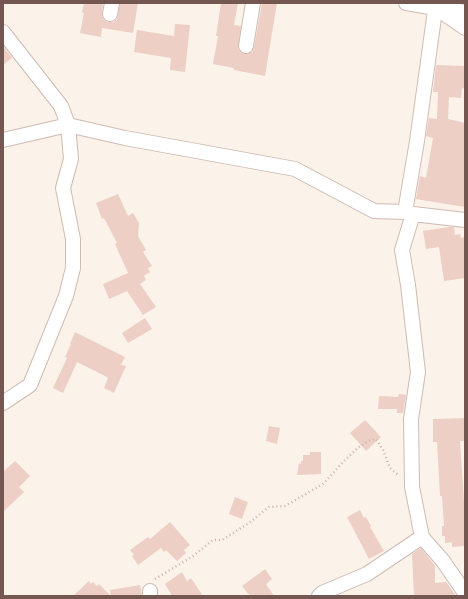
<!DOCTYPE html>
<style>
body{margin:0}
#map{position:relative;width:468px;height:599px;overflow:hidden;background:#fbf2ea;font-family:Lato,sans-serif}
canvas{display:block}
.frame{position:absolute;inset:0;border:4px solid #735750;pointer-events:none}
</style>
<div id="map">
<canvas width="468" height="599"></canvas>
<div class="frame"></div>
</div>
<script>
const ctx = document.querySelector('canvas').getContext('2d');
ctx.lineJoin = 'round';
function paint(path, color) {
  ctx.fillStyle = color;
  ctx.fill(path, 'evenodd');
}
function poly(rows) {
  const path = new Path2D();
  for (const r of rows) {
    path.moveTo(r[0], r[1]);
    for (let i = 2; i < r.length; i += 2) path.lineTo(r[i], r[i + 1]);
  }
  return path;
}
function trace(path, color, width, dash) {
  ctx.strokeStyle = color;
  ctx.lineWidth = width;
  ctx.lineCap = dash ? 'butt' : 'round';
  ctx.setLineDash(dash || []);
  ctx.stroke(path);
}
paint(poly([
 [84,3,103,3,102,16,104,20,109,22,113,22,117,19,120,3,138,3,133,33,102,28,101,37,80,33,84,13,82,12],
 [221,3,238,3,234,25,241,26,238,49,240,52,245,54,252,52,254,48,262,3,277,3,265,76,234,70,234,68,213,64,218,36,216,36],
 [175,24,190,25,185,72,170,70,171,58,134,52,137,30,174,36],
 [3,46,12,58,3,65],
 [436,65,465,66,465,89,462,88,461,98,449,97,448,119,465,123,465,207,416,199,420,176,426,178,433,138,426,136,429,118,437,119,438,92,433,92],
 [118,194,128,216,133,213,139,223,138,236,146,250,143,252,152,266,148,268,150,272,144,276,146,280,140,284,156,307,143,315,127,291,109,299,103,284,128,273,115,244,117,243,104,218,102,219,96,203],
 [449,227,454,227,455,235,460,234,461,238,465,237,465,278,444,281,439,247,426,249,423,231],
 [145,318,152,329,128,343,122,333],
 [75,332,125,357,121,365,126,366,114,393,104,388,108,378,107,377,77,362,63,393,53,388,67,358,65,357,71,344,70,344],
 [399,394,406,395,403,413,397,413,397,409,378,409,379,396,398,397],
 [465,418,465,441,460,441,465,517,465,546,452,547,452,542,445,543,445,536,442,536,442,526,444,526,442,496,440,496,437,442,433,442,433,419],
 [365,420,381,437,366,451,350,433],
 [269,426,280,428,277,444,266,441],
 [310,452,321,452,321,474,297,475,299,463,301,464,301,461,303,461,303,455,310,455],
 [15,461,30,476,19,487,24,492,3,512,3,472],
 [235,497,248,502,242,519,229,514],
 [360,510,364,518,366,517,371,526,370,527,384,551,369,559,347,517],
 [170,522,190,545,184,550,186,553,177,561,166,550,164,552,161,548,138,565,132,556,134,555,130,550,148,537,150,539],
 [421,548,435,566,435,583,446,582,456,596,414,596,412,554],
 [265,569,272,579,266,584,274,596,250,596,242,586],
 [182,572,187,581,191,578,203,596,172,596,165,584],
 [89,581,91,584,93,582,97,586,99,584,111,596,110,590,140,585,142,596,73,596]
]), '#edcfc5');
const minor = poly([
 [406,3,436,8,465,28],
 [436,3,417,141,405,212,413,214,402,250,408,285,418,372,411,419,412,487,422,537,443,561,465,593],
 [438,8,465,12],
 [110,14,112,3],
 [3,32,61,106,68,125,71,159,63,188,73,239,73,268,66,296,30,385,3,403],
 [246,46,253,3],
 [3,140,68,125,125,138,295,169,374,211,405,212],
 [413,214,465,220],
 [150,596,150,591],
 [319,596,322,593,367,574,422,537]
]);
trace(minor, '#cebbb4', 16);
trace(poly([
 [155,579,193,556,213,540,222,540,249,523,269,507,285,506,323,484,345,460,358,448,370,440,376,439,383,450,390,468,398,475]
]), '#d2b2a8', 2.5, [1, 3]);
trace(minor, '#fff', 14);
</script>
